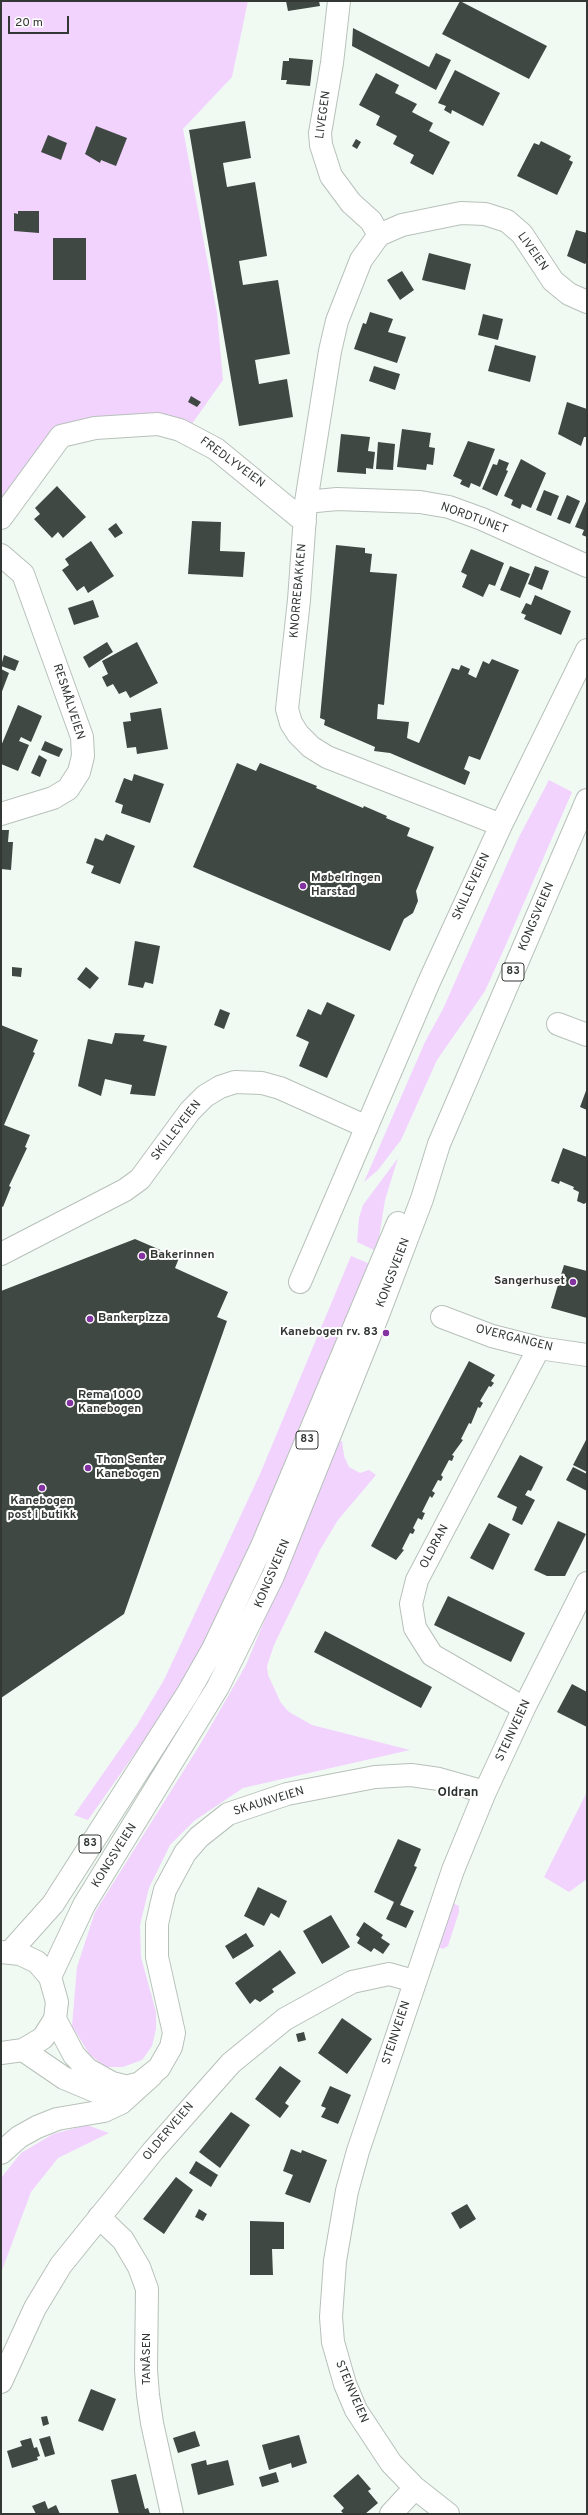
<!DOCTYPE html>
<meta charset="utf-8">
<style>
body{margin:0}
#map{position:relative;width:588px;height:2515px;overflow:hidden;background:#f0faf3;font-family:Overpass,sans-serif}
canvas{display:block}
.frame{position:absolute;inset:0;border:2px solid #343835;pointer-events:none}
.scale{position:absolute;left:8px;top:16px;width:61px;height:18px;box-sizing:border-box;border:2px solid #343835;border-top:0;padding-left:5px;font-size:12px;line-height:14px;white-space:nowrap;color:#343835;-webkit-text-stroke:3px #fff;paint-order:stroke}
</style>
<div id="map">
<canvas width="588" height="2515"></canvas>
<div class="frame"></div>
<div class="scale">20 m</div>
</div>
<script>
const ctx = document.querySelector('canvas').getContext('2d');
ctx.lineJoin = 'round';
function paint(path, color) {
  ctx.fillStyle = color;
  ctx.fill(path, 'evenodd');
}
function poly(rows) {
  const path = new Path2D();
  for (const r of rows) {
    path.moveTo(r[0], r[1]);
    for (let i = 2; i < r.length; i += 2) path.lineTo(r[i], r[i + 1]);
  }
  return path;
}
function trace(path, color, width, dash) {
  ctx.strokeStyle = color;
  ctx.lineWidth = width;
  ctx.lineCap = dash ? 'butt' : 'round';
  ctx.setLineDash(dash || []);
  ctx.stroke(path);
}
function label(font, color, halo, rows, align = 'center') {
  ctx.font = font + ' Overpass,sans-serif';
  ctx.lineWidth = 4;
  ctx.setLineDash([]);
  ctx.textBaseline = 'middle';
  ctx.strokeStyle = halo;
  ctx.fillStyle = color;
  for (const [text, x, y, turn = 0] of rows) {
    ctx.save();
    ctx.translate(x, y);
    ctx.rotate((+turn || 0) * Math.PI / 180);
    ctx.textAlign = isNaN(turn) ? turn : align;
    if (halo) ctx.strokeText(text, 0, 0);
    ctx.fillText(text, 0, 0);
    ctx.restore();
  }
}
paint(poly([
 [1,1,248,1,232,77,183,129,217,313,223,380,189,428,82,427,1,522],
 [549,780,572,792,504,949,485,991,437,1060,401,1140,378,1170,364,1182,425,1042,443,1009,520,835],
 [398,1158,385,1200,379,1238,374,1250,357,1242,359,1218,363,1205],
 [351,1256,370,1264,238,1575,205,1645,152,1729,88,1820,74,1815,137,1725,164,1680,260,1474],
 [339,1441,342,1441,344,1456,349,1467,360,1473,369,1470,376,1475,338,1520,320,1550,274,1645,267,1666,268,1675,281,1703,289,1712,312,1725,410,1750,243,1788,194,1821,170,1845,149,1888,140,1925,141,1957,156,2012,156,2029,152,2046,142,2060,123,2067,106,2067,90,2055,72,2026,77,1967,95,1912,201,1743,246,1665],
 [587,1792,587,1879,569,1892,544,1877],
 [453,1903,459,1906,459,1912,448,1946,443,1949,438,1947],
 [87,2125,109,2133,58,2158,31,2192,1,2273,1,2178,21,2153,53,2134]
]), '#f2d3fe');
paint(poly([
 [286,1,319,1,320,6,288,11],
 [460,1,547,46,529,79,442,34],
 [353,28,429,67,436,53,451,60,436,90,352,46],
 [289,58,313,60,310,86,286,84,287,80,281,80,283,61,289,61],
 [455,70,500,93,483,126,452,110,451,114,444,110,446,106,438,103],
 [376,73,399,85,395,93,417,104,412,112,433,123,429,131,450,142,433,175,410,163,414,155,393,144,397,136,376,125,380,116,359,105],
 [245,121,251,158,223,163,227,187,255,182,267,256,239,261,243,285,278,280,290,354,255,360,259,384,287,379,293,417,239,426,189,130],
 [96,126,127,138,116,166,101,160,100,163,85,154],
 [48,135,67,143,61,160,41,152],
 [356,139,361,142,357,149,352,146],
 [541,141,571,156,569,160,573,162,557,195,517,176,534,143,539,145],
 [18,211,39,211,39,233,14,231,14,213,18,214],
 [576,230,587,233,587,262,585,264,567,256],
 [53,238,86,238,86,280,53,280],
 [429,253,471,264,465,290,422,280],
 [402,271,414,290,400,300,387,280],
 [370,312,393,319,388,332,406,337,397,363,354,349,363,323,366,324],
 [483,314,503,319,498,340,478,335],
 [495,345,536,356,530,382,488,371],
 [374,366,400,374,395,390,369,381],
 [191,396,201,402,197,407,188,402],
 [567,402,587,409,587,437,584,437,581,446,558,434],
 [402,429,431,433,429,447,435,448,433,465,427,464,426,470,397,467],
 [341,434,370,437,368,451,375,452,373,469,366,468,366,474,337,472],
 [468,441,495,449,480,487,471,483,469,488,460,484,462,480,453,476],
 [378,442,395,444,393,470,376,469],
 [499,459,509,463,506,470,508,471,497,496,482,489,493,464,497,465],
 [521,459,546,473,531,508,522,504,520,509,511,505,513,500,504,496],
 [57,486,86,517,63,538,58,532,52,538,34,519,40,514,35,508],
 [544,490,559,496,551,516,536,510],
 [567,495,580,501,570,524,557,519],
 [587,499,587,537,582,535,584,530,575,527],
 [192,521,221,522,220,551,245,552,243,577,188,574],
 [116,523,123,533,115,538,108,529],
 [91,541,114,576,88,593,84,586,77,591,62,570,69,565,65,559],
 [336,545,365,548,365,553,372,554,370,572,397,574,384,705,378,704,377,719,409,722,407,738,419,743,452,668,459,670,461,665,470,669,468,674,476,678,483,661,489,664,492,659,519,670,480,760,469,756,464,769,470,772,465,785,390,753,374,751,375,747,324,725,325,720,320,718],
 [471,549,504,563,495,586,489,584,483,597,462,587,467,575,461,572],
 [510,566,530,574,520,598,500,590],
 [535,566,549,571,542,590,528,584],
 [535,595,571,611,561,635,524,619,526,615,521,613,526,603,531,605],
 [93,600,99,617,74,625,68,608],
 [107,642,113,652,89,668,83,657],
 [137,642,158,683,130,698,126,691,119,694,113,684,107,687,102,677,108,674,102,661],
 [4,655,19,661,15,671,1,666],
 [1,669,9,673,1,694],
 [18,705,42,716,31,742,21,737,19,741,29,745,18,771,1,764,1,746],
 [161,708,168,749,137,754,136,747,127,748,123,722,131,721,130,713],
 [45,741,63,749,59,757,41,750],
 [39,755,47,760,40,777,31,773],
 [237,763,256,771,260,763,317,786,316,788,363,808,364,806,387,816,386,818,410,828,407,836,434,847,416,891,418,901,413,913,404,919,390,951,193,867],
 [134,774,164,784,150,823,121,813,123,805,115,802,124,778,132,781],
 [1,830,9,830,8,842,13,842,11,870,1,869],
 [106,834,135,846,120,884,91,873,94,866,86,863,95,838,103,841],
 [135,941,160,946,153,984,145,982,143,988,128,985],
 [12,967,22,968,21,977,12,976],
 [86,967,99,978,90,989,77,979],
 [327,1002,355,1015,327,1078,299,1066,309,1042,296,1036,308,1009,321,1015],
 [220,1009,230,1013,224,1029,214,1025],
 [1,1025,38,1040,33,1052,35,1053,4,1125,30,1135,25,1147,27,1148,9,1186,11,1187,3,1207,1,1206],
 [115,1033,145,1035,143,1041,167,1046,155,1096,130,1094,132,1085,105,1079,101,1096,78,1086,88,1039,112,1044],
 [587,1088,587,1110,580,1107],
 [563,1148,587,1157,587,1202,584,1204,577,1201,579,1192,573,1189,574,1187,560,1181,559,1184,551,1181],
 [135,1239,179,1258,175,1268,228,1292,217,1317,227,1321,124,1614,1,1698,1,1291],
 [564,1265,587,1271,587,1318,551,1308],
 [469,1361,495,1375,491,1381,494,1383,491,1387,489,1386,480,1401,483,1403,480,1408,478,1407,471,1424,469,1423,461,1439,463,1440,452,1455,454,1456,452,1461,449,1460,441,1475,443,1477,441,1481,438,1480,432,1491,435,1493,432,1498,430,1496,422,1512,425,1513,422,1520,418,1518,413,1528,415,1530,413,1534,410,1533,402,1549,404,1550,396,1560,371,1546],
 [586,1440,587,1440,587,1472,573,1465],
 [520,1455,543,1467,531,1491,528,1490,525,1495,535,1500,522,1525,512,1520,517,1507,497,1497],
 [573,1467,587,1474,587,1491,566,1480],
 [558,1521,586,1534,565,1576,547,1576,534,1570],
 [489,1523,510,1534,493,1570,470,1558],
 [448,1596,525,1633,511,1662,434,1625],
 [325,1631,432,1687,421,1708,314,1652],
 [572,1684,587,1692,587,1727,557,1712],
 [398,1839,421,1849,414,1866,417,1867,400,1905,414,1911,406,1928,386,1919,394,1902,374,1892],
 [258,1887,287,1901,279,1918,271,1913,264,1926,244,1916],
 [331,1915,350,1947,322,1964,303,1931],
 [364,1922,383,1935,381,1938,390,1944,383,1954,374,1948,371,1952,357,1943,360,1938,356,1935],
 [246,1933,254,1946,233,1959,225,1946],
 [280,1950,296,1973,272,1989,274,1992,260,2002,255,1999,250,2004,235,1983],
 [342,2018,372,2039,347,2074,318,2053],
 [304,2032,306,2040,298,2042,296,2034],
 [280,2066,301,2081,285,2103,289,2106,280,2118,255,2099],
 [330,2086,351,2095,338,2124,321,2117,326,2108,321,2106],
 [231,2112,250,2125,220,2168,199,2152],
 [291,2149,301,2153,302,2150,327,2160,310,2203,285,2194,293,2175,283,2171],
 [196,2161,218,2175,211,2187,189,2173],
 [176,2177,193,2190,164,2234,143,2219],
 [467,2204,476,2219,460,2229,451,2213],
 [199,2209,207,2214,203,2221,195,2217],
 [250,2221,284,2222,284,2249,272,2249,273,2275,250,2275],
 [91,2389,116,2399,103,2431,78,2421],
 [47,2416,49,2424,43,2426,41,2417],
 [195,2431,200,2446,178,2453,173,2438],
 [299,2435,307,2463,292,2468,291,2463,269,2470,262,2445],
 [50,2436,55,2454,45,2457,39,2439],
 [31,2438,34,2448,37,2447,40,2456,37,2457,38,2460,12,2468,7,2451,22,2446,20,2441],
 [206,2460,207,2465,228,2460,234,2485,198,2495,191,2464],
 [276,2472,279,2482,262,2487,259,2477],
 [136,2474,145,2509,148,2508,150,2514,119,2514,111,2480],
 [358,2474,371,2489,368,2491,378,2503,365,2514,344,2514,341,2511,344,2508,333,2496],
 [45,2501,48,2509,56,2505,60,2514,36,2514,32,2506]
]), '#3f4842');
const minor = poly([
 [339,1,332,63,320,133,321,145,331,176,351,203,371,221,379,235],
 [379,235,361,260,337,321,330,351,306,502,299,600,287,709,291,723,298,734,311,747,327,757,501,825],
 [379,235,402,225,461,213,485,214,507,221,522,234,553,281,569,294,587,302],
 [306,502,337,499,420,502,449,507,482,519,587,566],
 [1,518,61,436,95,428,158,424,180,430,216,449,305,522],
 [1,555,23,574,82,737,83,756,79,772,68,789,53,798,1,814],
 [558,1024,587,1035],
 [1,1254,125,1190,140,1179,190,1111,205,1096,220,1087,235,1082,262,1083,280,1088,367,1127],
 [300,1282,429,982,501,825,587,650],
 [442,1317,492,1336,539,1348,587,1355],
 [524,1708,432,1655,415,1628,411,1604,417,1580,539,1348],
 [55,2019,74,2055,87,2069,112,2083,124,2086],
 [23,2050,64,2078,95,2091,111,2091,140,2083,159,2068,171,2047,174,2033,157,1957,157,1924,161,1906,165,1890,185,1853,199,1837,228,1814,287,1794,375,1777,411,1775,439,1779,485,1792],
 [99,2217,123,2240,139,2267,147,2289,146,2370,148,2395,152,2423,172,2514],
 [1,2382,35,2308,61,2265,153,2151,231,2063,285,2019,352,1982,389,1974,414,1981],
 [391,2514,415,2488],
 [448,2514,415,2488,391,2463,356,2410,345,2384,333,2342,331,2317,335,2261,347,2191,358,2151,453,1870,485,1792,524,1708,587,1583]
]);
const highway = poly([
 [1,1952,20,1954,37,1962,50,1977,57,2002,55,2019,43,2038,23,2050,1,2053],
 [10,1952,53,1904,188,1693,213,1649,262,1546,398,1223],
 [50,1977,84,1905,218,1687,273,1576,378,1315,422,1199,439,1144,587,800],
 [1,2153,19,2137,37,2127,57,2119,104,2111,121,2103,152,2075]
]);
trace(minor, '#b7c1ba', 24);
trace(highway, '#b7c1ba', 24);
trace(minor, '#fff', 22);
trace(highway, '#fff', 22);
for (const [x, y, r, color] of [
 [303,886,4,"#8432a1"],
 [142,1256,4,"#8432a1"],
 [573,1282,4,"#8432a1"],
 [90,1319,4,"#8432a1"],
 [386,1333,4,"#8432a1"],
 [70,1403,4,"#8432a1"],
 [88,1468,4,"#8432a1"],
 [42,1488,4,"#8432a1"]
]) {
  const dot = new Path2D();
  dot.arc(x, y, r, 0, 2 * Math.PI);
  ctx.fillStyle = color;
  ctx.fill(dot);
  trace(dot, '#fff', 1.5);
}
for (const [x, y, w] of [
 [513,972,22],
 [307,1440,22],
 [90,1844,22]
]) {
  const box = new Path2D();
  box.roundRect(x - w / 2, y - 9, w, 18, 3);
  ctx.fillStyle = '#fff';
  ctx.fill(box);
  trace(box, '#343835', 1);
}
label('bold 11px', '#343835', null, [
 ["83",513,972],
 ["83",307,1440],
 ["83",90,1844]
]);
label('12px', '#343835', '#fff', [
 ["LIVEGEN",324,115,-82],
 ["LIVEIEN",532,252,55],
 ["FREDLYVEIEN",232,463,36],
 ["NORDTUNET",474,519,20],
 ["KNORREBAKKEN",299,591,-85],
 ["RESMÅLVEIEN",68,702,72],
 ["SKILLEVEIEN",472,887,-65],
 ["KONGSVEIEN",537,917,-67],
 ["SKILLEVEIEN",177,1131,-52],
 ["KONGSVEIEN",394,1273,-69],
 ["OVERGANGEN",514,1339,14],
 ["OLDRAN",435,1547,-62],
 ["KONGSVEIEN",273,1574,-67],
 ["STEINVEIEN",514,1731,-65],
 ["SKAUNVEIEN",269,1802,-17],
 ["KONGSVEIEN",115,1856,-58],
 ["STEINVEIEN",397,2033,-72],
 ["OLDERVEIEN",169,2132,-50],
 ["TANÅSEN",148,2359,-90],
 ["STEINVEIEN",351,2392,67]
]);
label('bold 12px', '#343835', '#fff', [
 ["Møbelringen",311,879],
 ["Harstad",311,893],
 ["Bakerinnen",150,1256],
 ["Sangerhuset",565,1282,"right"],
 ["Bankerpizza",98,1319],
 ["Kanebogen rv. 83",378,1333,"right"],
 ["Rema 1000",78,1396],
 ["Kanebogen",78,1410],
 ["Thon Senter",96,1461],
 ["Kanebogen",96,1475],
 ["Kanebogen",42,1502,"center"],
 ["post i butikk",42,1516,"center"]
], 'left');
label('bold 13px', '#2a322d', '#fff', [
 ["Oldran",458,1793]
]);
</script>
